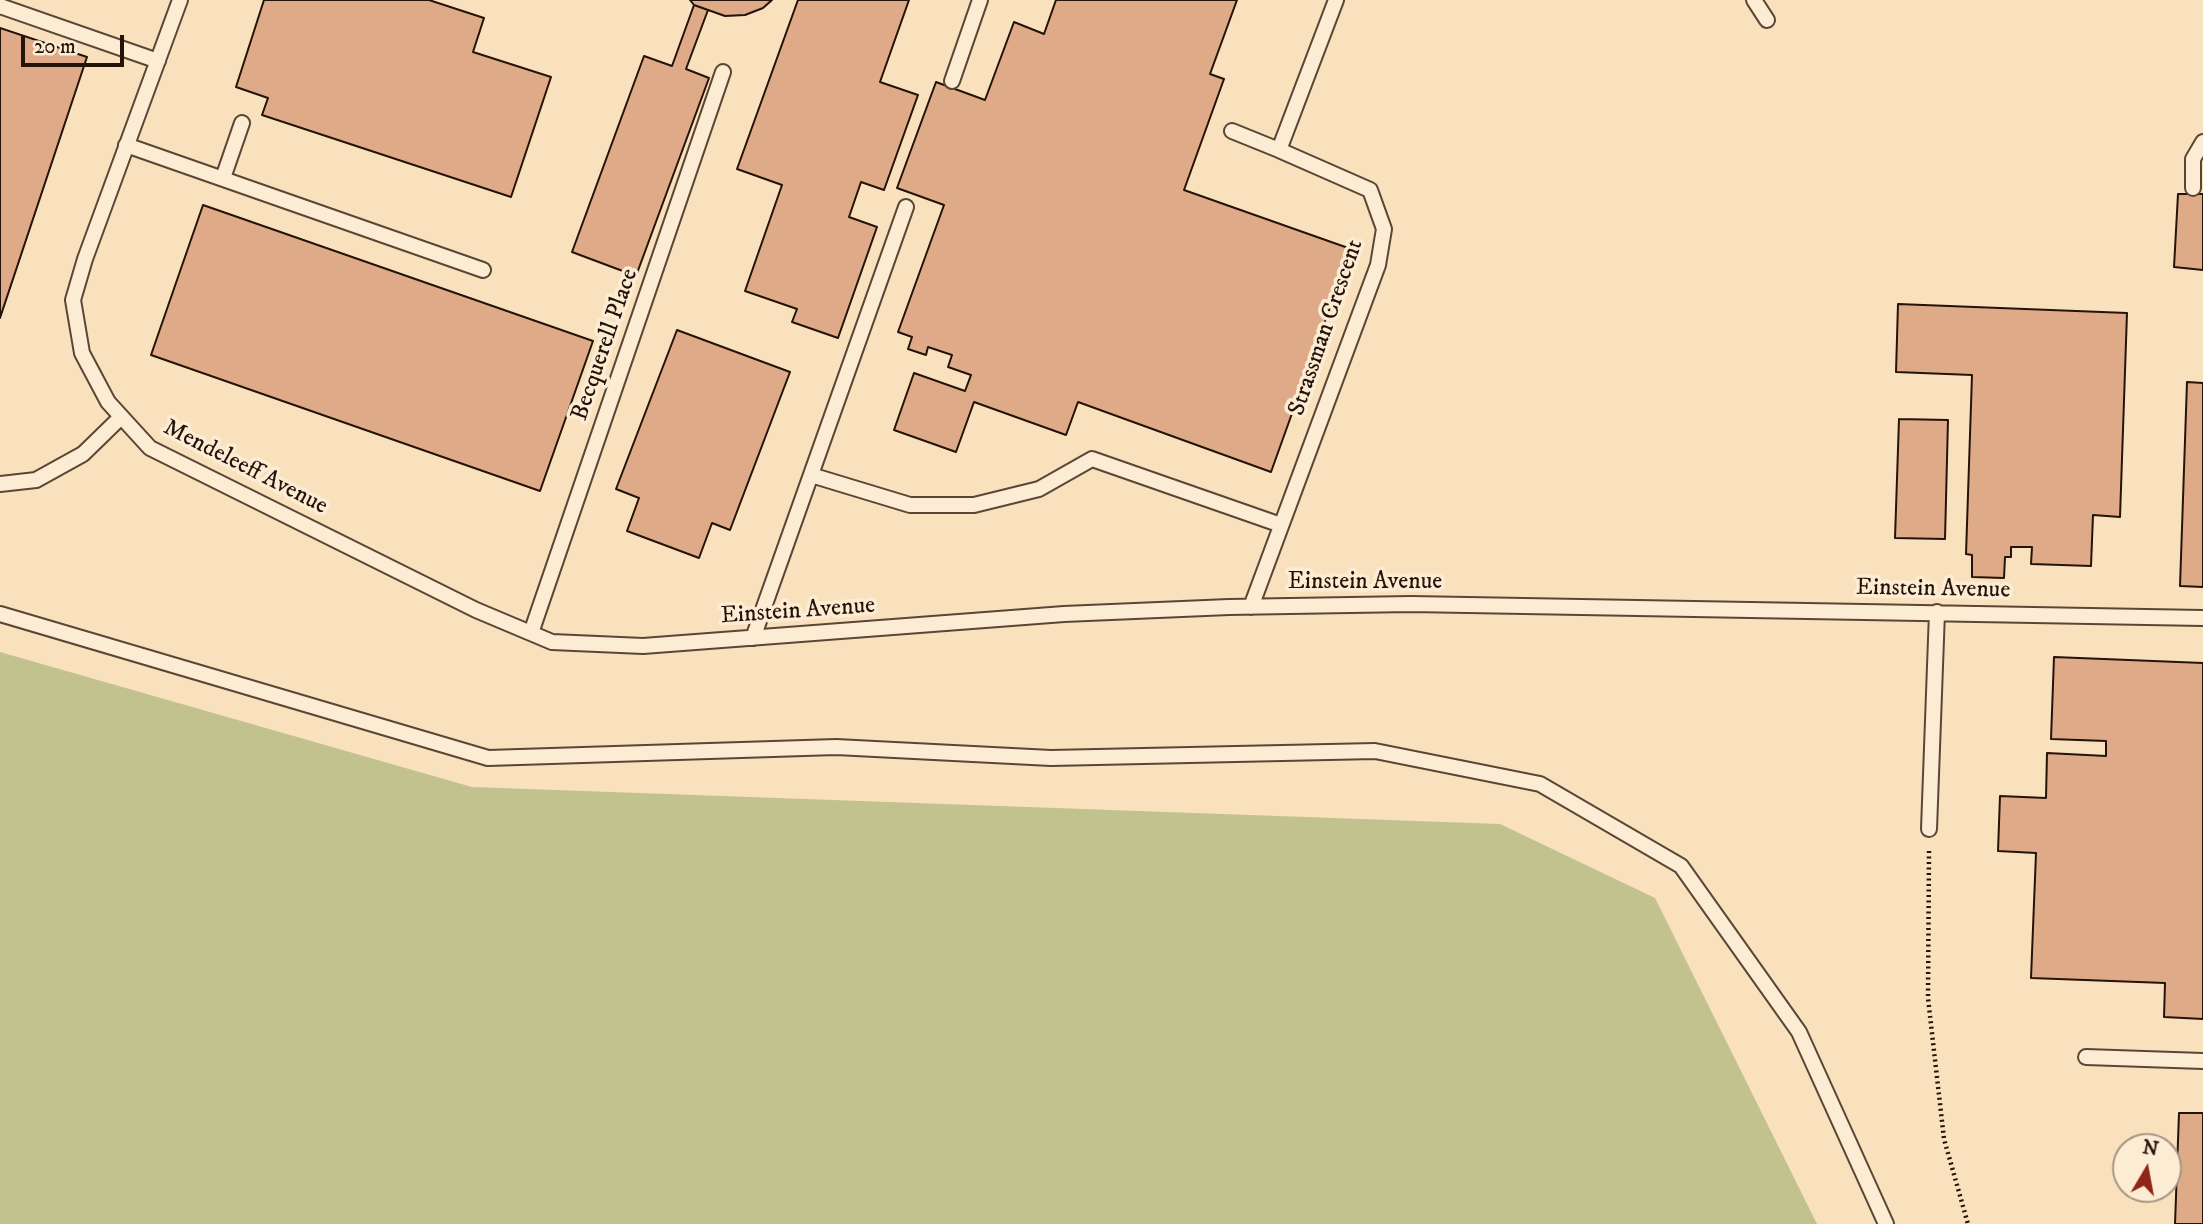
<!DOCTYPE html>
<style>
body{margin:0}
#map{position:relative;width:2203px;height:1224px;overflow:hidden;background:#fae1bd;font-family:"IM FELL DW Pica",serif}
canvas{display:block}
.north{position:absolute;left:2112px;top:1133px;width:70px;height:70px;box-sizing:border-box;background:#fcecd4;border:2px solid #a69582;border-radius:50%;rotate:10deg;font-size:19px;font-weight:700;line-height:28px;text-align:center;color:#241308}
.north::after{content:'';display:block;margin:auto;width:24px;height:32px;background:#8f2418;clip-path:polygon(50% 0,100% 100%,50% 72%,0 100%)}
.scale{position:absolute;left:21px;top:35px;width:103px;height:32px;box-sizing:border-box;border:4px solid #241308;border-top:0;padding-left:9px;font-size:21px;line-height:24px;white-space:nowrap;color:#241308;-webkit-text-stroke:5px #fcecd4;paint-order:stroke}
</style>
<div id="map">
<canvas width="2203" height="1224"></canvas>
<div class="north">N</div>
<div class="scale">20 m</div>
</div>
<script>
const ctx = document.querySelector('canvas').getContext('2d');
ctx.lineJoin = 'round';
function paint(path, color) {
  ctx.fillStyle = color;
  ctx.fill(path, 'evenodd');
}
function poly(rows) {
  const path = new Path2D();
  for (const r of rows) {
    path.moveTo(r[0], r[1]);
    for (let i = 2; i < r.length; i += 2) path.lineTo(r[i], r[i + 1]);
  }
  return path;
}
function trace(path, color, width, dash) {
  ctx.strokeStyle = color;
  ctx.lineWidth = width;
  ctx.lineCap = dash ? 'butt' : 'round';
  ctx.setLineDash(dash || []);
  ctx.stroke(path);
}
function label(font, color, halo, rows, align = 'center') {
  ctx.font = font + ' "IM FELL DW Pica",serif';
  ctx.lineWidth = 7;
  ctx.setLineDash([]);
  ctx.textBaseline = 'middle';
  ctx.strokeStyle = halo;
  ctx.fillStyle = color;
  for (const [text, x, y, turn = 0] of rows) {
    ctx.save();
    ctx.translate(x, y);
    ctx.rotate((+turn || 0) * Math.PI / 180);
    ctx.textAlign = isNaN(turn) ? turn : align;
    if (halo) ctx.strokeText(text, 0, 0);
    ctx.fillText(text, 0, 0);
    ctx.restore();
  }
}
paint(poly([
 [0,652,472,787,1500,824,1655,898,1817,1224,0,1224]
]), '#c2c28e');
const building = poly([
 [264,0,429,0,484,18,473,52,551,77,511,197,262,115,268,98,236,87,264,0],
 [690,0,772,0,763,8,745,15,725,16,694,5,690,0],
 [798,0,909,0,880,82,918,95,884,190,861,182,849,217,877,227,838,338,792,322,797,309,745,291,782,185,737,169,798,0],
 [1056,0,1237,0,1210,74,1224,79,1184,190,1351,249,1271,472,1078,402,1066,435,974,402,956,452,894,430,914,373,965,391,971,375,948,367,952,355,928,347,926,355,908,349,912,337,898,332,944,205,897,188,936,82,985,100,1014,22,1044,34,1056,0],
 [694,5,708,10,686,69,709,78,636,276,572,252,644,56,672,66,694,5],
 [0,28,87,57,0,318,0,28],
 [2178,194,2203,194,2203,270,2174,267,2178,194],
 [203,205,593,341,540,491,151,355,203,205],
 [1898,304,2127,313,2120,517,2093,515,2091,566,2031,564,2032,547,2011,547,2011,557,2005,557,2004,578,1972,577,1972,555,1966,554,1972,375,1896,372,1898,304],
 [677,330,790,372,730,530,712,523,699,558,627,531,639,498,616,489,677,330],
 [2187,382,2203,383,2203,587,2180,586,2187,382],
 [1899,419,1948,420,1945,539,1895,538,1899,419],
 [2054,657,2203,663,2203,1019,2164,1017,2165,983,2031,978,2036,853,1998,851,2000,796,2046,798,2047,753,2106,756,2106,741,2051,739,2054,657],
 [2179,1113,2203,1113,2203,1224,2175,1224,2179,1113]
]);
paint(building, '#dfaa87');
trace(building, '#241308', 2);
const lane = poly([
 [180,0,85,259,73,300,82,353,108,402,150,448,476,610,552,642,643,646,1064,614,1229,607,1411,604,2203,618],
 [1754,0,1767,20],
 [0,6,158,61],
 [952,81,980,0],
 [1232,131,1279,150],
 [126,145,483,270],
 [223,178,242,123],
 [2193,188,2193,159,2203,142],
 [811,475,910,505,974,505,1039,489,1092,459,1281,525],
 [0,484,36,480,83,454,121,417],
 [1251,607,1378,265,1384,229,1370,190,1279,150,1336,0],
 [0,614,488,758,836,747,1051,758,1375,751,1540,784,1681,866,1799,1032,1886,1224],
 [531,633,723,72],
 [753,638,906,207],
 [1929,829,1937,612],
 [2086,1057,2203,1061]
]);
trace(lane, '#5a4635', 18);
trace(poly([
 [1929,851,1928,998,1944,1139,1968,1224]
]), '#241308', 4.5, [2, 3.5]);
trace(lane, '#fcecd4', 14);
label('24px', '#241308', '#fcecd4', [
 ["Strassman Crescent",1327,328,-71],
 ["Becquerell Place",606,345,-71],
 ["Mendeleeff Avenue",245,468,27],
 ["Einstein Avenue",1365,583],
 ["Einstein Avenue",1933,590,1],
 ["Einstein Avenue",798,612,-4]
]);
</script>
